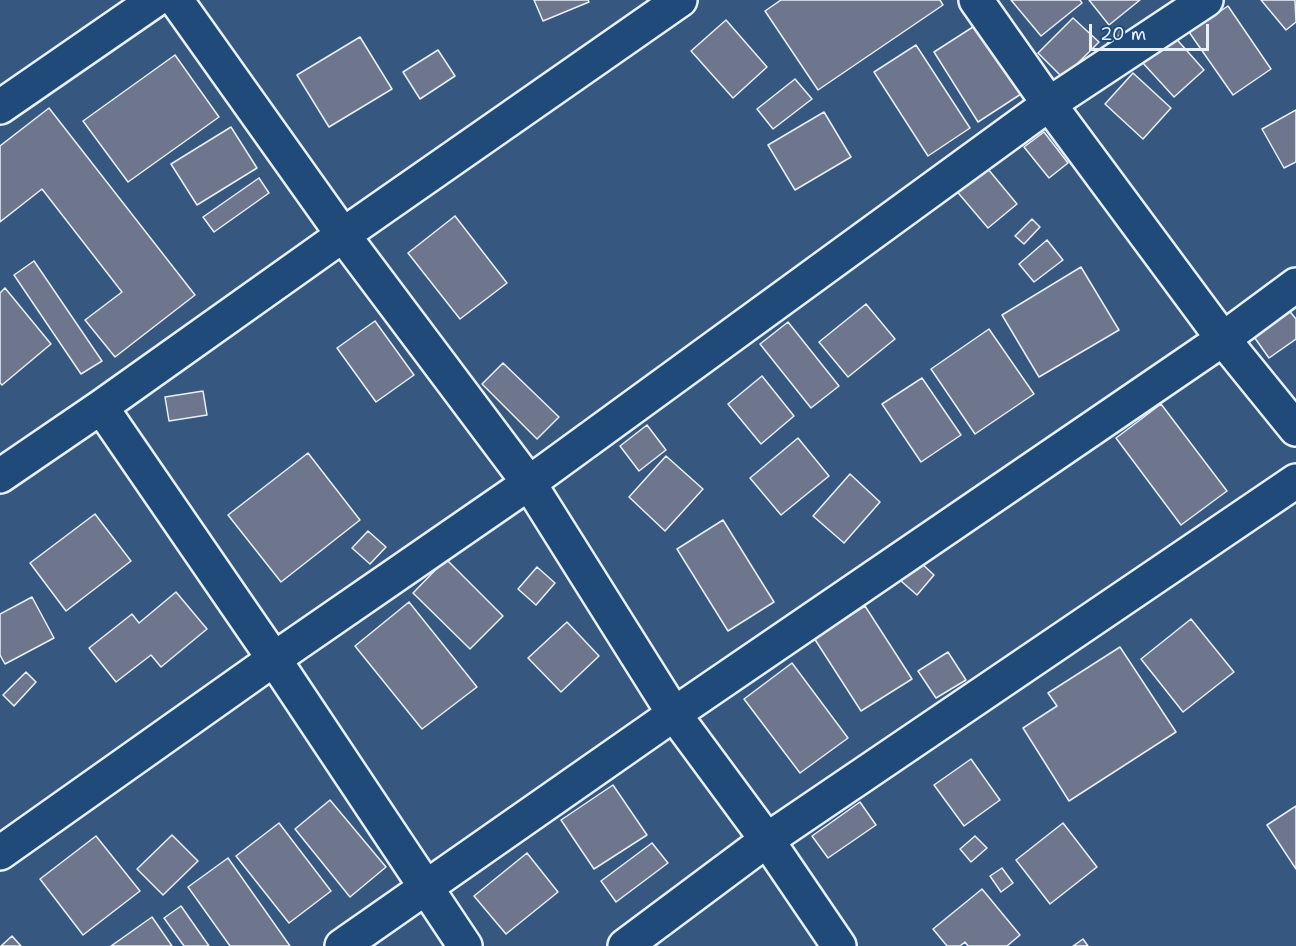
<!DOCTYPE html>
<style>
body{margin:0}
#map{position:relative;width:1296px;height:946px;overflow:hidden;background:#365780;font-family:"Shantell Sans",sans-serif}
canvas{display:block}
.scale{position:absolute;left:1089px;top:24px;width:120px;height:27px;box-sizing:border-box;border:3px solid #e8f1f8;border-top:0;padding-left:8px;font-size:18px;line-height:21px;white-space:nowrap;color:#e8f1f8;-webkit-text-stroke:4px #1f4a7a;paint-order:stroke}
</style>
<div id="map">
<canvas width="1296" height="946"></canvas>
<div class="scale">20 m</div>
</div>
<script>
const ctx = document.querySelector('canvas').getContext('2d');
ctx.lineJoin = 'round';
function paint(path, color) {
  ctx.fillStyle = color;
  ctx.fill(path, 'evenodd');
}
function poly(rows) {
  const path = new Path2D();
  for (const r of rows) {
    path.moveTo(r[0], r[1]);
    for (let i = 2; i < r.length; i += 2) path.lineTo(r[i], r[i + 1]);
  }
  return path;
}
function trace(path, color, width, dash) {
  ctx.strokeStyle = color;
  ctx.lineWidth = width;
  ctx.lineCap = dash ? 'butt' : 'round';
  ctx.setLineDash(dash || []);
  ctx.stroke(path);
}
const building = poly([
 [534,0,588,0,589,2,543,21,534,0],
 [781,0,940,0,943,5,818,90,765,11,781,0],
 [1011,0,1080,0,1082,3,1041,36,1011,0],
 [1089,0,1140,0,1109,25,1089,0],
 [1261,0,1295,0,1296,22,1286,30,1261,0],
 [1228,6,1271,69,1233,95,1189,32,1228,6],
 [1073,18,1099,42,1063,78,1038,53,1073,18],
 [726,20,767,67,733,98,691,51,726,20],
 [976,25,1021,94,978,122,934,52,976,25],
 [1120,30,1125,44,1110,49,1105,35,1120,30],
 [1172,34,1204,70,1174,97,1142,62,1172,34],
 [360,37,392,89,329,127,297,75,360,37],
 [916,45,970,128,928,156,874,72,916,45],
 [438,50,455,76,420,99,403,72,438,50],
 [175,55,219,117,128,182,83,121,175,55],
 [1133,73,1171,108,1143,139,1105,104,1133,73],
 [795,79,812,99,773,129,757,109,795,79],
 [49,108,195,295,115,357,85,320,122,292,42,189,0,222,0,146,49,108],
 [1296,110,1296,162,1284,168,1262,129,1296,110],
 [824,112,851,157,795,190,768,145,824,112],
 [231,127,257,168,197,205,171,164,231,127],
 [1044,132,1068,163,1049,178,1024,147,1044,132],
 [983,163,1017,204,988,228,954,188,983,163],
 [259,178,269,193,214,232,203,217,259,178],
 [455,216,507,283,460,319,408,253,455,216],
 [1032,219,1040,227,1024,244,1015,236,1032,219],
 [1047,240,1063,260,1034,282,1019,264,1047,240],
 [34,261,102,361,81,374,14,275,34,261],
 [1081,267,1119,330,1039,377,1002,315,1081,267],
 [5,288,51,344,2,385,0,383,0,293,5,288],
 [866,304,895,339,848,377,819,342,866,304],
 [1287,308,1296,319,1296,339,1269,358,1252,334,1287,308],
 [375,321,414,375,376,402,337,348,375,321],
 [788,322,839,386,811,408,760,344,788,322],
 [989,329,1034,394,975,434,931,369,989,329],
 [503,363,559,417,537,439,482,384,503,363],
 [762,376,794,416,761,444,728,404,762,376],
 [922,378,961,435,921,462,882,404,922,378],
 [203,391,207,415,169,421,165,397,203,391],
 [1161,404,1227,491,1181,525,1116,438,1161,404],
 [647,425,666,450,639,471,620,446,647,425],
 [798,438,829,476,781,515,750,478,798,438],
 [308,453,360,520,281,582,228,515,308,453],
 [666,456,703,489,665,531,629,497,666,456],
 [850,474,880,502,844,543,813,516,850,474],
 [95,514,131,561,66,611,30,563,95,514],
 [723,520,774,602,728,631,677,549,723,520],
 [368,531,386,547,370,564,352,548,368,531],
 [446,559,503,616,470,649,413,593,446,559],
 [919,561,934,575,917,595,901,581,919,561],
 [537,567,555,583,536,605,518,589,537,567],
 [176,592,207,629,161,667,151,655,116,682,89,648,132,614,139,623,176,592],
 [32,597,54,638,5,664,0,655,0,614,32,597],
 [409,602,477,687,422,729,355,646,409,602],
 [865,606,912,679,861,711,814,638,865,606],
 [1191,619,1234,672,1183,712,1141,659,1191,619],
 [567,622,599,656,561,692,528,658,567,622],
 [1120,647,1176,732,1069,801,1023,728,1057,706,1048,693,1120,647],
 [948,652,966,680,936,698,918,671,948,652],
 [792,663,848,738,800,773,744,699,792,663],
 [26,672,36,682,14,706,3,695,26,672],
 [971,759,1000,800,964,826,934,785,971,759],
 [613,785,647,835,594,869,561,820,613,785],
 [330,800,386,867,350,897,295,829,330,800],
 [860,802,876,825,828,858,812,836,860,802],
 [1296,806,1296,869,1267,825,1296,806],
 [279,823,331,891,289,923,236,856,279,823],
 [1063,823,1097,867,1050,904,1016,860,1063,823],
 [172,835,198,861,163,895,137,869,172,835],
 [96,836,140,891,83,935,40,879,96,836],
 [975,836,987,848,971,862,960,849,975,836],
 [652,843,668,863,616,902,601,881,652,843],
 [527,853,558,892,506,934,474,896,527,853],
 [228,858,290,946,230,946,188,887,228,858],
 [1002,868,1013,883,1001,892,990,876,1002,868],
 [982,889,1020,935,1007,946,968,946,965,942,960,946,947,946,933,929,982,889],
 [181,906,209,946,184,946,164,918,181,906],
 [152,917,172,946,111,946,152,917],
 [12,936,21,946,1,946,12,936],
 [1083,939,1088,946,1073,946,1083,939]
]);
paint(building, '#6d768d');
trace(building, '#e8f1f8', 1.5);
const street = poly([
 [176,0,343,235,529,483,674,714,767,840,839,946],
 [976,0,1049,104,1223,339,1296,429],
 [0,107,155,0],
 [101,407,274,659,465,946],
 [0,476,101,407,343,235,680,0],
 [0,853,274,659,529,483,1049,104,1206,0],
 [342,946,674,714,1223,339,1296,285],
 [625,946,767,840,1296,481]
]);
trace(street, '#e8f1f8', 38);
trace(street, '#1f4a7a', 33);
</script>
